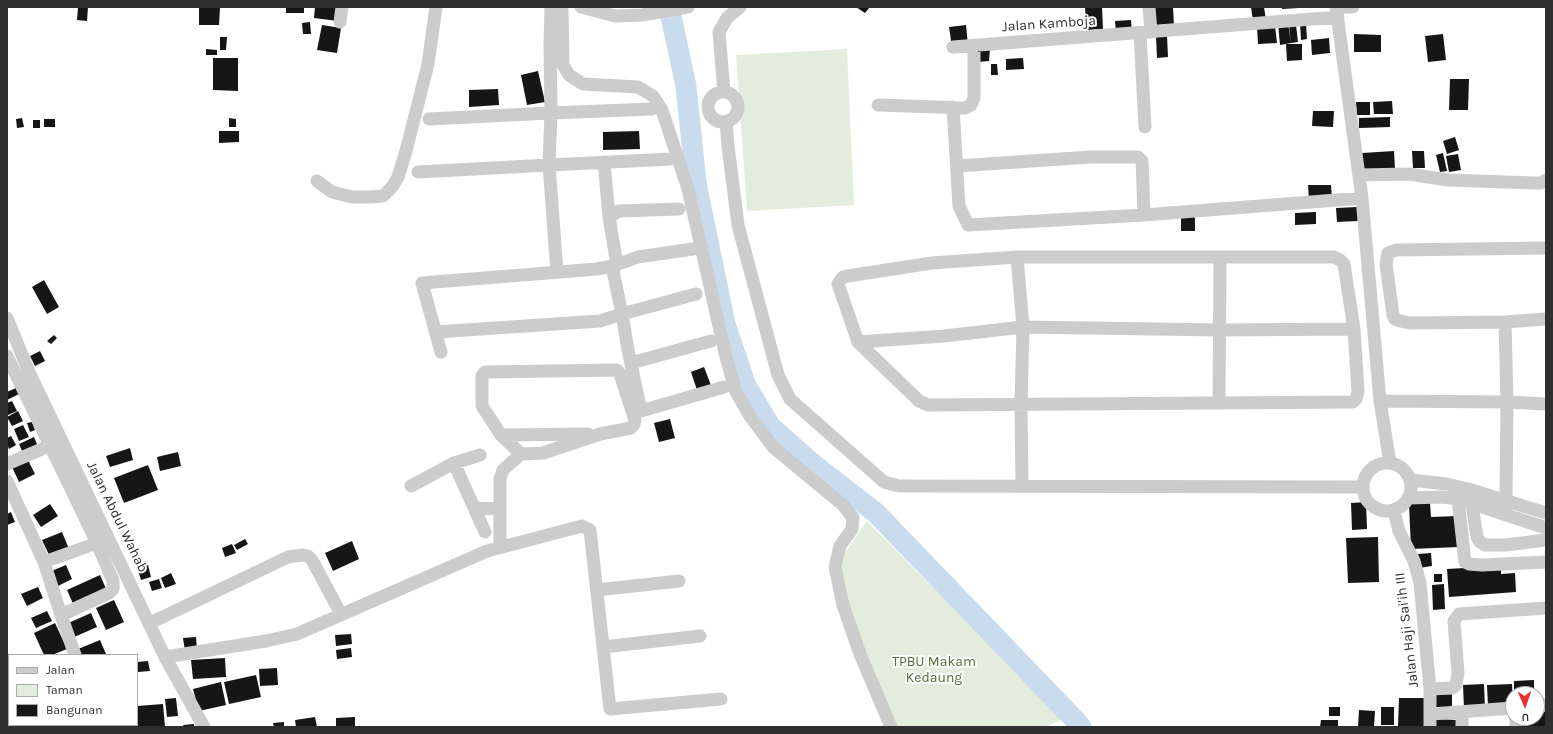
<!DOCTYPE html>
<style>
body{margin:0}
#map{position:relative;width:1553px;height:734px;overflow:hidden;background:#fff;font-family:Karla,sans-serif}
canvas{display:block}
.frame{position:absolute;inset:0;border:8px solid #2f2f2f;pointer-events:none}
.legend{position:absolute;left:8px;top:654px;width:130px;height:72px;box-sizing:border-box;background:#fff;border:1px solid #acacac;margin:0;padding:5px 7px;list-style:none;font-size:12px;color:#2f2f2f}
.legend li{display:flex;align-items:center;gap:8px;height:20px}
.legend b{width:20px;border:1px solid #acacac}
.north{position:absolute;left:1505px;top:686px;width:40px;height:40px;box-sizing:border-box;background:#fff;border:1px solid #acacac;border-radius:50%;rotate:178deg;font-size:11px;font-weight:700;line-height:16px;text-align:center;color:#2f2f2f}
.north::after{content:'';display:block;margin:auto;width:14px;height:18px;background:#eb2f2d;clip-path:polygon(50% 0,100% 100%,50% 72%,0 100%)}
</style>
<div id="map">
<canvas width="1553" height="734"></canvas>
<div class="frame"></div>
<ul class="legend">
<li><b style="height:5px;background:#ccc"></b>Jalan</li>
<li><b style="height:11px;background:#e4eddd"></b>Taman</li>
<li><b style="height:11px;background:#161616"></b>Bangunan</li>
</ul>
<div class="north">U</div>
</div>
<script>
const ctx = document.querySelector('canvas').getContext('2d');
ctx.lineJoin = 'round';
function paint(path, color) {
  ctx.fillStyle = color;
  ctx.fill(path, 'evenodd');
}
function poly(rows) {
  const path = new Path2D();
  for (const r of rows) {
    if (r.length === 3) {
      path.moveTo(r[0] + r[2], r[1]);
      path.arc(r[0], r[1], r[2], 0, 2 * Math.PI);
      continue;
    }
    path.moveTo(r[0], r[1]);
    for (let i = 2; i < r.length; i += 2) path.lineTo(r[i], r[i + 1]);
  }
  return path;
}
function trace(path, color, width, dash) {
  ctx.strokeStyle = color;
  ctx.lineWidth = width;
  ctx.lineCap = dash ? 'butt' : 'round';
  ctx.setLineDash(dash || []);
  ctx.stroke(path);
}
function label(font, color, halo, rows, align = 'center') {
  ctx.font = font + ' Karla,sans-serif';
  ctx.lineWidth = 4;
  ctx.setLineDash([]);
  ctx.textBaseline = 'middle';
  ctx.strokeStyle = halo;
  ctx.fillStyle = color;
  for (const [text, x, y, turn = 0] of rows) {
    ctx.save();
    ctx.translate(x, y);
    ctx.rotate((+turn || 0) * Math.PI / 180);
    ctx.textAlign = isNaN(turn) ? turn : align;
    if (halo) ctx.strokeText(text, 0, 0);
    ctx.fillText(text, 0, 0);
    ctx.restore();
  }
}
paint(poly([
 [847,49,854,205,747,211,736,55],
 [867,521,1063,719,1045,727,896,727,862,645,844,589,842,565,846,551]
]), '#e4eddd');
trace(poly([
 [669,7,686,86,696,183,725,324,746,386,770,426,813,464,876,513,1076,721,1081,727]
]), '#c9dced', 21);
paint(poly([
 [78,7,88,7,87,21,77,20],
 [199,7,220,7,219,25,199,25],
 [286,7,304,7,304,13,286,13],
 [315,7,340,7,338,21,314,18],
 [856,7,870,7,865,13],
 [1102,7,1103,29,1087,30,1085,8],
 [1152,7,1173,7,1174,26,1153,27],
 [1251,7,1264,7,1266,20,1253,21],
 [1282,7,1299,7,1299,8,1282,9],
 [1131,20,1132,32,1116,33,1115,21],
 [310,22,311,34,303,34,302,23],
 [1288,23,1291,43,1280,45,1278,24],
 [1300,23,1306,23,1307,39,1301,40],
 [322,25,341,28,337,53,317,50],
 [966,25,968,45,952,47,949,27],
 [1296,25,1298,42,1291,43,1289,26],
 [1275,26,1277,43,1258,44,1257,27],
 [1354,34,1381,35,1381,52,1354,52],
 [1443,34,1446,60,1428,62,1425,36],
 [1156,36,1167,36,1168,57,1157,58],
 [220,37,227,37,226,50,220,50],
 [1329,38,1330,53,1312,55,1311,40],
 [1286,44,1302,44,1302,60,1287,61],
 [977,48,990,48,989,61,978,62],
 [206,49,217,50,217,55,206,55],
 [213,58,238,58,238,91,213,90],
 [1023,58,1024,69,1006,70,1006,59],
 [991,64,997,64,998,75,991,75],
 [538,71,545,102,527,105,521,75],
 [1450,79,1469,79,1468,110,1449,110],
 [498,89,499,105,469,107,469,90],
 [1392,101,1393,114,1374,114,1373,102],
 [1356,102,1370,102,1370,115,1357,115],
 [1313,111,1334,111,1333,127,1312,126],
 [1390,117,1390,127,1359,128,1359,118],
 [22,118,24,127,17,128,16,119],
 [229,118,236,119,236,127,229,127],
 [44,119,55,119,55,127,44,127],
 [33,120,40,120,40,128,33,128],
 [219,131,239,131,239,142,219,143],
 [639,131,640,149,603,150,603,132],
 [1455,137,1459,150,1447,154,1443,141],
 [1394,151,1395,169,1363,170,1362,153],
 [1412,151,1424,151,1425,168,1413,168],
 [1443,153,1447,171,1440,172,1436,155],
 [1458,154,1461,170,1449,172,1446,156],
 [1308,185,1331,185,1332,199,1309,200],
 [1357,207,1358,221,1337,222,1336,208],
 [1316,212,1316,224,1295,225,1295,213],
 [1181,217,1195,217,1195,231,1181,231],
 [44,280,59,307,47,314,32,287],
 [54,335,57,338,51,344,47,341],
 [40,351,45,361,35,366,30,356],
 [704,367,712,388,698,393,691,372],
 [16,388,19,394,7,400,7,392],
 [12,401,17,411,8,415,7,403],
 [18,411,23,421,12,426,7,417],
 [670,419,675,438,659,442,654,423],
 [32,422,35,430,30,432,27,423],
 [23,425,29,437,19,441,14,429],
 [11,436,16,445,9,449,7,444,7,438],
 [34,437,39,449,24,456,19,444],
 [130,448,133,460,110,467,106,456],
 [178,452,181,466,160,471,157,457],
 [28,460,35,474,19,482,12,467],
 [148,465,158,490,124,503,114,478],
 [1366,502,1367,529,1352,530,1351,503],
 [1430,503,1431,517,1457,516,1459,547,1411,549,1409,504],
 [50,504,58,516,41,527,33,515],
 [11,512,15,522,7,525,7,514],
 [62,532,69,549,50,557,42,540],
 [1378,537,1379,582,1348,583,1346,538],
 [245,539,248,544,237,550,234,545],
 [352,541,359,559,333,571,325,553],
 [232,544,236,553,225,557,222,548],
 [1431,553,1432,566,1419,568,1418,554],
 [147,561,151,577,141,580,136,564],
 [66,565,72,579,56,587,49,572],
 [1501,566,1501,574,1515,573,1516,592,1449,597,1447,569],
 [171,573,176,584,165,588,161,578],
 [1434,574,1442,574,1442,582,1434,582],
 [100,575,107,591,74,606,67,590],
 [159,579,162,588,152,591,149,582],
 [1444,584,1445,609,1433,610,1432,585],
 [38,587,43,598,27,606,21,594],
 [114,600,124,622,106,630,96,608],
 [47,611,52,621,36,628,31,618],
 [91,613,97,627,72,638,66,624],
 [55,623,67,649,52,655,44,655,34,633],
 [351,634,352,644,336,646,335,635],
 [196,637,197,650,185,651,183,638],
 [100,640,106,654,80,655,78,649],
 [351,648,352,657,337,659,336,650],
 [225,658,226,677,193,679,191,660],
 [148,661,150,671,138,672,137,662],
 [277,668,278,685,260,686,259,669],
 [256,675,261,697,229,704,224,682],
 [1534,680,1534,694,1514,694,1514,681],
 [221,682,226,705,199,711,193,689],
 [1484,684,1485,708,1464,709,1463,685],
 [1512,684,1513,706,1488,707,1487,685],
 [1452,691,1452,711,1436,712,1436,692],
 [176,698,178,716,167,717,165,699],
 [1399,698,1427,698,1426,727,1398,726],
 [163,704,165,727,123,727,123,725,137,725,137,706],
 [1329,707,1340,707,1340,716,1329,716],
 [1381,707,1394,707,1394,725,1381,725],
 [1537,707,1546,707,1546,727,1520,727,1519,718,1537,718],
 [1359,710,1375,711,1374,727,1358,727],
 [315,717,317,727,296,727,295,720],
 [355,717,355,727,336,727,336,718],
 [1436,719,1457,720,1457,727,1435,727],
 [1321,720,1338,720,1338,727,1320,727],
 [284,722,284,727,274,727,273,723],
 [194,724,194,727,184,727,183,725]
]), '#161616');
trace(poly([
 [562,7,563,65,569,75,583,84,638,87,653,96,662,110,688,189,726,357,736,392,750,416,773,447,843,505,853,518,852,529,840,546,835,567,843,605,860,654,891,727],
 [581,7,615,16,642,15,688,7],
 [1149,7,1151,32],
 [1336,7,1362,198,1380,401,1390,463],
 [1336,7,1353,7],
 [340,22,342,7],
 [1140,33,1145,127],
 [953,47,1338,17],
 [724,92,719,32,727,18,740,7],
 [723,107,15],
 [878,105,965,108,971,105,974,98,974,46],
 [953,107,959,206,968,225,1144,215,1362,198],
 [429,119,551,113,550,43,551,7],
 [726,121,728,146,738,225,778,375,790,399,884,482,899,486,908,486,1362,487],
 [604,162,609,217],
 [957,166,1091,157,1138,157,1142,161,1144,215],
 [418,172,549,165,551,113,652,109],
 [1359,175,1409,174,1448,180,1535,183,1541,183,1546,180],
 [317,181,332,192,352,197,370,197,383,196,392,187,398,177,406,151,420,96,428,64,436,7],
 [1546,248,1396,250,1388,253,1386,264,1393,315,1395,319,1400,321,1410,323,1505,322,1546,319],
 [1017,257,1334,257,1340,260,1344,264,1354,329,1358,392,1356,399,1353,402,928,405,919,401,858,342,838,284,843,277,854,275,932,263,1017,257],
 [1017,257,1023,327,1021,404,1022,486],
 [617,265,609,217,619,211,679,209],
 [612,266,622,314,628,350,641,411,724,387],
 [557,272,549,165,672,159],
 [7,318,29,372,165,657,204,727],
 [436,332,600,321,622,314,696,294],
 [858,342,944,336,1023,327,1220,330,1354,329],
 [441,352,422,283,597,269,613,266,638,257,693,249],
 [7,356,97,543,113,581,113,589,109,593,61,615,44,562],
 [631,363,711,341],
 [1380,401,1507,402,1546,404],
 [1219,402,1220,258],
 [501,435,588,434],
 [454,463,485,532],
 [1387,487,24],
 [7,464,49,446],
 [1410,480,1447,484,1468,489,1546,513],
 [7,481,44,562,97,543],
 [411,486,454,463,480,455],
 [1408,498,1442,497,1458,499,1546,528],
 [1458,499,1465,562,1469,564,1482,565,1546,562],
 [1472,504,1477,537,1480,542,1485,545,1505,545,1546,540],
 [474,508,500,509],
 [1394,511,1399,531,1414,561,1420,583,1430,689,1430,727],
 [1505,515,1506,500,1507,402,1505,322],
 [500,547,500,479,503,470,521,454,543,453,600,434,631,428,634,424,635,420,620,374,617,370,485,372,482,376,482,406,501,435,521,454],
 [597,590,679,581],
 [61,615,75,655],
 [150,623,288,557,303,555,308,556,312,560,341,614],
 [603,647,700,636],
 [165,657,266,641,297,634,487,551,582,526,590,530,610,709,721,699],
 [1430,689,1453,688,1456,685,1458,673,1454,621,1459,614,1546,608],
 [1537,706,1546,705],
 [1431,714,1513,708],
 [1516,718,1516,727],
 [1462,727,1462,712]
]), '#ccc', 13);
label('14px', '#2f2f2f', '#fff', [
 ["Jalan Kamboja",1049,24,-4],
 ["Jalan Abdul Wahab",117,517,64],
 ["Jalan Haji Sai'ih III",1407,630,-97]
]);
label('14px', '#4e6d3b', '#fff', [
 ["TPBU Makam",934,662],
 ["Kedaung",934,678]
]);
</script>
